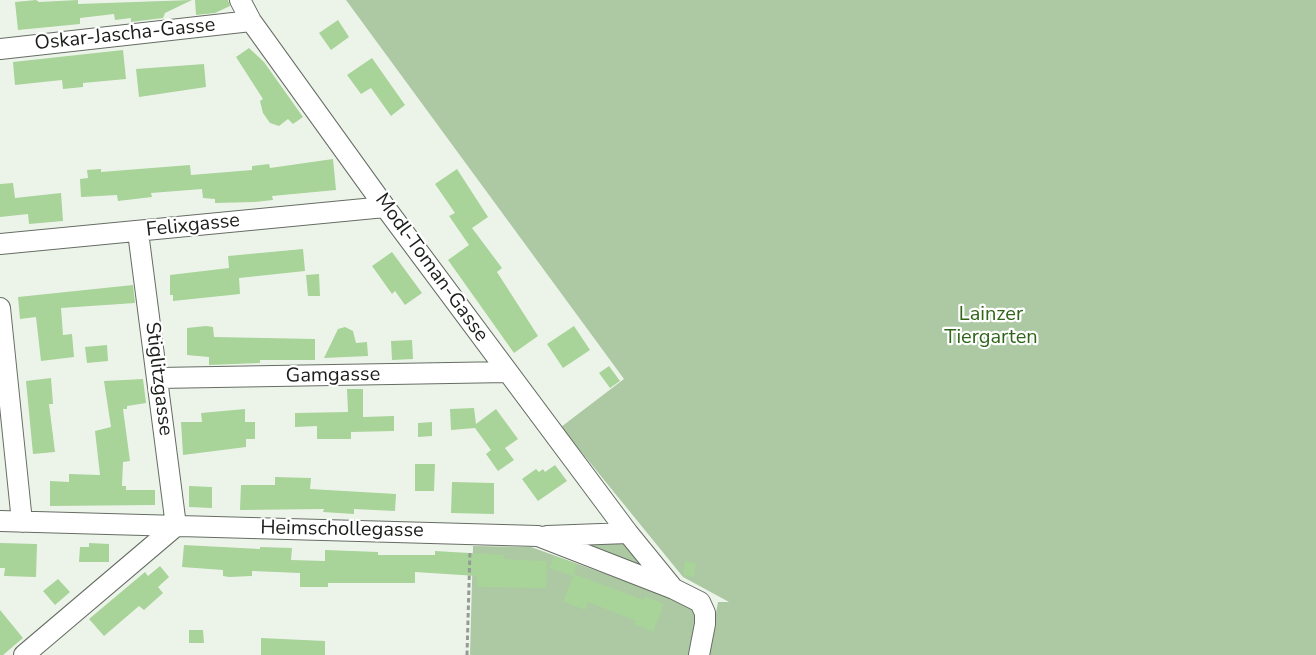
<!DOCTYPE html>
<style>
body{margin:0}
canvas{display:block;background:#ecf4ea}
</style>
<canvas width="1316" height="655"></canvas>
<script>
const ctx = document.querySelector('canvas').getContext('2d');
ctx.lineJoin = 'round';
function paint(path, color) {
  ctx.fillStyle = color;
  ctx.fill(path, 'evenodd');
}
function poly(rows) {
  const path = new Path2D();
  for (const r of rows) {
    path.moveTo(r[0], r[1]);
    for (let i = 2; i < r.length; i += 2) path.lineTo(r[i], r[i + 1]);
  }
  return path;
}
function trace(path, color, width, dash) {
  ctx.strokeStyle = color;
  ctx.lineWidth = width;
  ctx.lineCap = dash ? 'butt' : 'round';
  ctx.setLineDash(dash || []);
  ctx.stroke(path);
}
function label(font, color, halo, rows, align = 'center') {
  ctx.font = font + ' "Nunito Sans",sans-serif';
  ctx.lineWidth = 4.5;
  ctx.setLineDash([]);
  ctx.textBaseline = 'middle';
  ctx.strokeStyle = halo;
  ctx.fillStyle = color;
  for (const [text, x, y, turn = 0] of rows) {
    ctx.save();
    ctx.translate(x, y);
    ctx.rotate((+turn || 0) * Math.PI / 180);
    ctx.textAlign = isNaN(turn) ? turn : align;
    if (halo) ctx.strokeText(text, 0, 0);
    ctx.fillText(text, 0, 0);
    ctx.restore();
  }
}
paint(poly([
 [346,0,1316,0,1316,655,708,655,718,602,729,602,683,577,561,427,624,379],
 [621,541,624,542,647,569,589,546],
 [473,546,531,547,683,602,694,611,696,620,691,655,470,655]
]), '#acc9a3');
paint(poly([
 [36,0,39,2,78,0,78,4,192,0,165,13,163,18,131,22,131,18,115,20,114,14,80,18,80,24,18,30,15,2],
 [195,0,228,0,230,6,215,13,196,15],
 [338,20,349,37,331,50,319,33],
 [249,48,264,62,303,117,293,124,288,119,279,126,270,123,263,113,260,101,263,99,236,57],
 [123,50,126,79,83,83,83,87,63,89,62,80,15,85,13,62],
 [372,58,405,105,391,116,371,88,361,94,347,75],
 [204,64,206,87,139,97,136,69],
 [333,159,336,190,272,196,273,200,255,202,215,203,215,199,203,198,202,189,151,193,152,197,118,201,117,195,81,197,80,179,88,178,87,170,101,169,101,172,190,165,191,175,252,170,252,166,269,164,270,168],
 [457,169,488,217,472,228,502,268,497,272,538,336,514,353,448,260,469,245,449,216,455,213,435,184],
 [13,183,15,198,61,193,63,221,29,224,28,214,0,217,0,184],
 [303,249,305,271,239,278,240,294,173,301,173,295,170,295,170,275,229,268,228,256],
 [392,252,422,293,405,305,395,291,392,294,372,266],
 [319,274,320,296,308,296,306,275],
 [133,285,135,303,61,308,63,335,72,334,74,357,41,361,36,317,20,319,18,297],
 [206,326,213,327,214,337,315,339,315,360,260,360,260,363,209,365,209,357,187,355,187,328],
 [574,326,590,350,563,368,547,344],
 [345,327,353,331,356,343,367,342,368,356,324,358,338,329],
 [412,340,413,359,392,360,391,341],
 [107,345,108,361,87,363,85,347],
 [609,366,620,381,610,388,599,373],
 [51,378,53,404,49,404,55,452,33,454,26,381],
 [143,379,146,403,127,406,127,409,123,409,130,461,123,462,122,486,126,486,126,490,155,490,155,505,50,506,50,481,69,482,69,474,100,475,95,431,111,427,104,381],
 [347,389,363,389,363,417,394,416,394,431,351,432,351,439,317,439,317,426,295,427,295,413,348,412],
 [474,408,476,424,496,409,518,439,505,448,514,460,498,471,486,454,491,450,475,428,451,430,450,409],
 [245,409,245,422,255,422,255,439,246,439,246,447,183,455,181,422,202,422,201,413],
 [432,422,432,436,418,437,418,423],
 [415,464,435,464,434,491,415,491],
 [555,465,567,481,538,501,522,479,536,469,539,472,543,469,545,472],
 [275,477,311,478,310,489,396,494,395,511,354,509,354,514,323,512,324,509,240,510,241,485,275,485],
 [452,482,494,483,494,514,451,513],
 [189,486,212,487,212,508,189,507],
 [0,543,37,544,36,577,4,576,5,568,0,568],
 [89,543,109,544,109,562,79,562,80,547,89,547],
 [184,545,260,549,260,547,292,548,291,560,325,561,325,550,378,552,378,555,435,555,435,551,504,555,504,559,547,561,546,588,477,587,477,576,415,572,415,583,328,583,328,587,300,587,300,573,252,571,252,576,229,577,223,576,223,570,182,567],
 [554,556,577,564,573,576,549,568],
 [685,561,696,563,694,577,683,575],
 [160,566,169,577,158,587,163,593,144,610,139,606,104,636,89,619,145,572,148,576],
 [574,574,644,600,645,596,664,604,653,632,634,624,636,621,588,602,585,610,563,602],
 [58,579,70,592,55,605,43,591],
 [0,610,23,638,3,655,0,655],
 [189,630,203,630,204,643,189,643],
 [261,638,325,641,325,655,261,655]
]), '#a8d399');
const minor = poly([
 [240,0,251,21,385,207,628,533,672,587],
 [0,49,251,21],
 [0,244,385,207],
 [0,308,22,522],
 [158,378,508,372],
 [0,521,538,536,674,589,700,602,705,613,705,624,699,655],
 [547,536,628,533],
 [24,655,176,526,138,232]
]);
trace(minor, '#666d64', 22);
trace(poly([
 [467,655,470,550]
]), '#959b94', 3, [4.5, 3]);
trace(minor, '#fff', 20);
label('20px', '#1a1d19', '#fff', [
 ["Oskar-Jascha-Gasse",125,35,-6],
 ["Felixgasse",193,226,-6],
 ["Modl-Toman-Gasse",431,268,54],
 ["Gamgasse",333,376,-1],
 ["Stiglitzgasse",158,379,83],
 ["Heimschollegasse",342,530,1]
]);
label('20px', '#306519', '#fff', [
 ["Lainzer",991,315],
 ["Tiergarten",991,338]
]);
</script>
